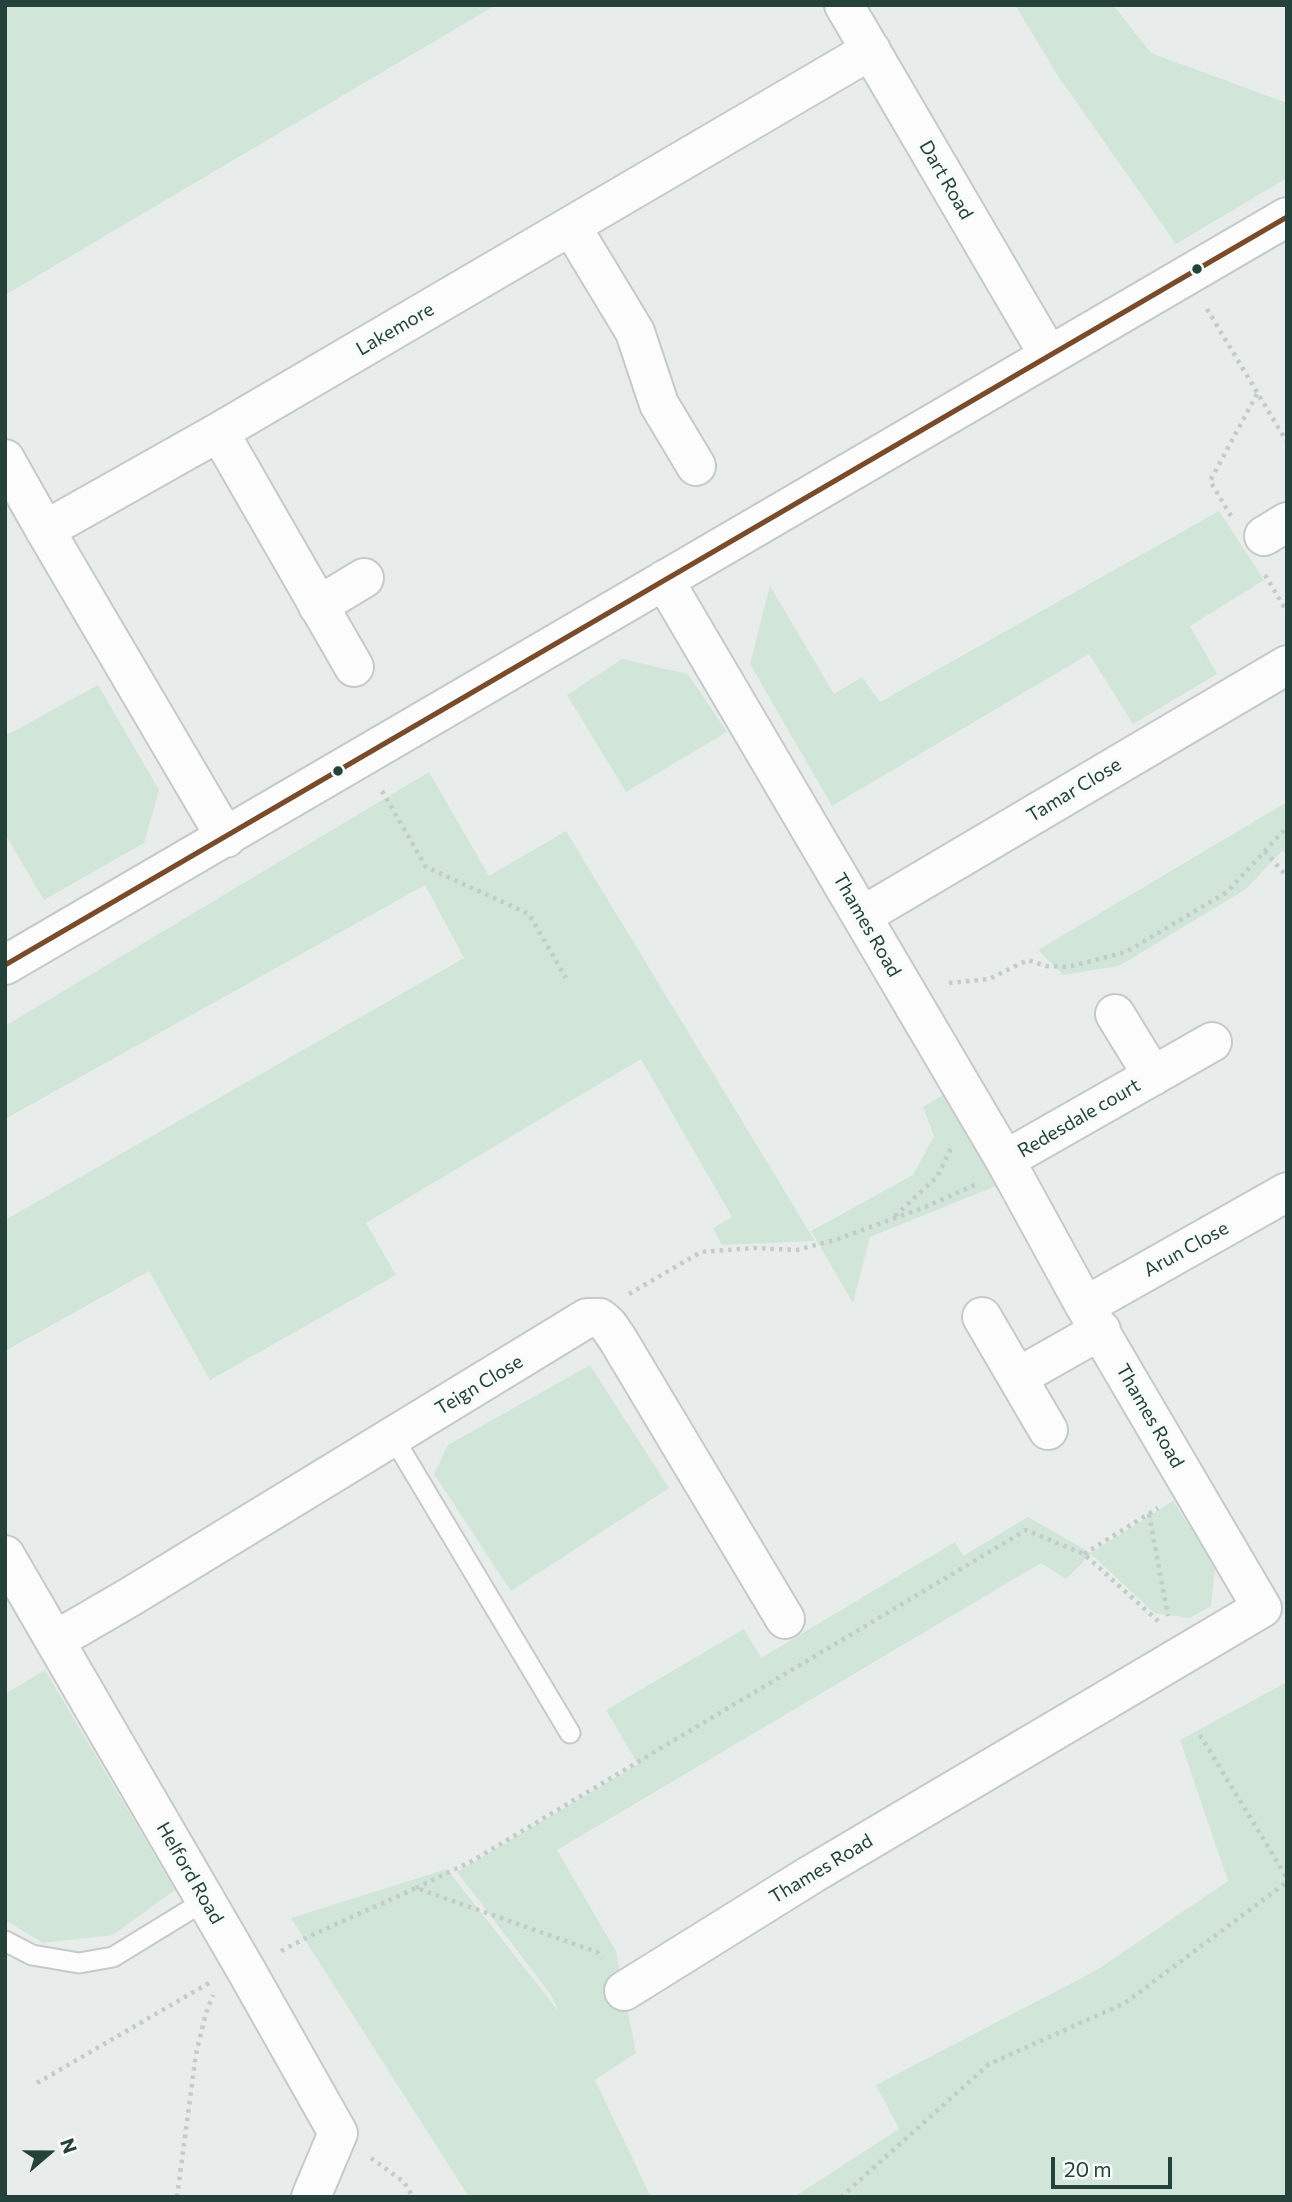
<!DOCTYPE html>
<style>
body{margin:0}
#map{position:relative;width:1292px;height:2202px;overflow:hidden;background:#e8edeb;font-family:Commissioner,sans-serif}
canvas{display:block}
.frame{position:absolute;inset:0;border:7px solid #24423a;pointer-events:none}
.north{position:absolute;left:14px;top:2118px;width:70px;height:70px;-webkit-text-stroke:5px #f7fbf9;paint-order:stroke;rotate:70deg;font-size:19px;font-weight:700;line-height:28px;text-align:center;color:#24423a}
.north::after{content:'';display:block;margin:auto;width:24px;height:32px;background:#24423a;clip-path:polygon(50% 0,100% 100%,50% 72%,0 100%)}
.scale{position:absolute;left:1051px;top:2157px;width:121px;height:32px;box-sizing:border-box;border:4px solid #24423a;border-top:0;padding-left:9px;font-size:21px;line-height:24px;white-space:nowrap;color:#24423a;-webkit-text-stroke:5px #f7fbf9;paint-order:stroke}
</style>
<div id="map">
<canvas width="1292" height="2202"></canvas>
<div class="frame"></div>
<div class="north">N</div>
<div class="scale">20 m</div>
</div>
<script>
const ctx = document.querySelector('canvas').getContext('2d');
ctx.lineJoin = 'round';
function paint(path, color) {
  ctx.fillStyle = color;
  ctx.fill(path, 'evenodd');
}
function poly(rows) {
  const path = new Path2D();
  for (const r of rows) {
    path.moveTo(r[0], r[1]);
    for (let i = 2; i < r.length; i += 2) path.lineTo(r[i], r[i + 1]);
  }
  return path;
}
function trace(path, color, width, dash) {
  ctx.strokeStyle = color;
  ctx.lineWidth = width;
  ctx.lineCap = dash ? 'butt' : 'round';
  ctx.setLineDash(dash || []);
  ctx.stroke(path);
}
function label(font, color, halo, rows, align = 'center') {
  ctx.font = font + ' Commissioner,sans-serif';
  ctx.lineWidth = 7;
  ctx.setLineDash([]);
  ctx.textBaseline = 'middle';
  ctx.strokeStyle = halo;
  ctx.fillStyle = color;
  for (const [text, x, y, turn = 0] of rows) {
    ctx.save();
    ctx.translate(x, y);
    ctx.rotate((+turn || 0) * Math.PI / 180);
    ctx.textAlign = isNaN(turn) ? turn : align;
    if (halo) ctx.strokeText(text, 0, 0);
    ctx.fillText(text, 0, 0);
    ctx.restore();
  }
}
paint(poly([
 [5,5,496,5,5,295],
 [1015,5,1113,5,1151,53,1287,103,1287,178,1176,244,1058,76],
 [1219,511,1264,580,1190,626,1217,674,1133,724,1089,654,832,806,750,664,770,586,834,694,862,677,880,702],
 [622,659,688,674,727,732,626,792,567,695],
 [98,685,159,790,144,843,44,900,5,834,5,736],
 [429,772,489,876,566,831,815,1241,722,1245,713,1228,732,1217,641,1059,366,1223,396,1275,210,1380,149,1271,5,1351,5,1220,464,958,425,885,5,1119,5,1026],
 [1287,802,1287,854,1283,850,1246,889,1119,966,1063,975,1038,950],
 [943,1095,996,1186,870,1237,853,1303,811,1231,913,1175,934,1136,923,1107],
 [590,1365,669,1488,511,1591,434,1474,448,1445],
 [1173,1501,1215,1566,1211,1606,1190,1618,1154,1613,1091,1554,1066,1579,1041,1563,557,1850,616,1951,636,2053,595,2080,651,2197,469,2197,291,1918,447,1869,559,2012,551,1995,457,1872,638,1764,606,1710,744,1629,761,1658,955,1542,963,1556,1028,1517,1091,1553],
 [45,1670,175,1890,113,1935,43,1943,5,1920,5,1694],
 [1287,1682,1287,2197,794,2197,899,2129,876,2085,1097,1970,1228,1881,1180,1740]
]), '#d1e6d8');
const service = poly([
 [393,1437,570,1733],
 [5,1941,32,1955,79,1963,113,1957,206,1900]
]);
const minor = poly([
 [844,5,1048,354],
 [571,226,635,332,659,404,696,466],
 [219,432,354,667],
 [5,459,45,530,226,838],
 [45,530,219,432,871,50],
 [1264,536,1287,522],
 [318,606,364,578],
 [862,916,1287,665],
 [5,965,1287,217],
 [1115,1014,1153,1076],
 [1005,1160,1212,1042],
 [1085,1306,1287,1192],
 [982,1317,1048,1430],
 [1018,1377,1101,1330],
 [5,1555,246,1970,338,2133,311,2197],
 [56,1640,130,1597,587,1318,600,1318,608,1325,617,1338,785,1619],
 [624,1991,812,1874,1262,1608,1085,1306,1005,1160,664,580]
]);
trace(service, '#c5cac8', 23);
trace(minor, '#c5cac8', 42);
trace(poly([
 [1207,309,1287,442],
 [1231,516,1210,481,1257,394],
 [1265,575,1287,612],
 [382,791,426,867,529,914,566,978],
 [1265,851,1287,877],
 [949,983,989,979,1028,960,1046,966,1068,967,1126,952,1227,892,1287,827],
 [895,1216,937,1177,951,1148],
 [629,1294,701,1252,754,1248,797,1250,838,1239,925,1207,975,1185],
 [1149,1514,1168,1616],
 [1084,1554,1158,1508],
 [1200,1735,1287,1878],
 [416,1888,472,1861,1026,1530,1084,1554,1159,1622],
 [281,1951,310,1936,416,1888,597,1952,602,1958],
 [37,2083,209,1983],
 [371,2158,404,2182,413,2197],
 [177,2197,196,2054,206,2013,213,1995],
 [841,2197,989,2064,1125,2003,1287,1882]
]), '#c3ccca', 4.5, [3.5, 5]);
trace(service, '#fcfcfc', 19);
trace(minor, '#fcfcfc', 38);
trace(poly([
 [5,965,1287,217]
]), '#7a4b2a', 5);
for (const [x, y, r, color] of [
 [1197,269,6,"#24423a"],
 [338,771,6,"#24423a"]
]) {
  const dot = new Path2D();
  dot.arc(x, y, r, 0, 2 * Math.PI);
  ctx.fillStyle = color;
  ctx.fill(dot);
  trace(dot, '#f7fbf9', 2.5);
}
label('19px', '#24423a', '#f7fbf9', [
 ["Dart Road",946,180,60],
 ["Lakemore",395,329,-30],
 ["Tamar Close",1074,790,-31],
 ["Thames Road",867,925,60],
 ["Redesdale court",1079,1118,-30],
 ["Arun Close",1186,1249,-29],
 ["Teign Close",479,1385,-31],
 ["Thames Road",1150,1416,60],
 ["Thames Road",821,1869,-31],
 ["Helford Road",190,1873,60]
]);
</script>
